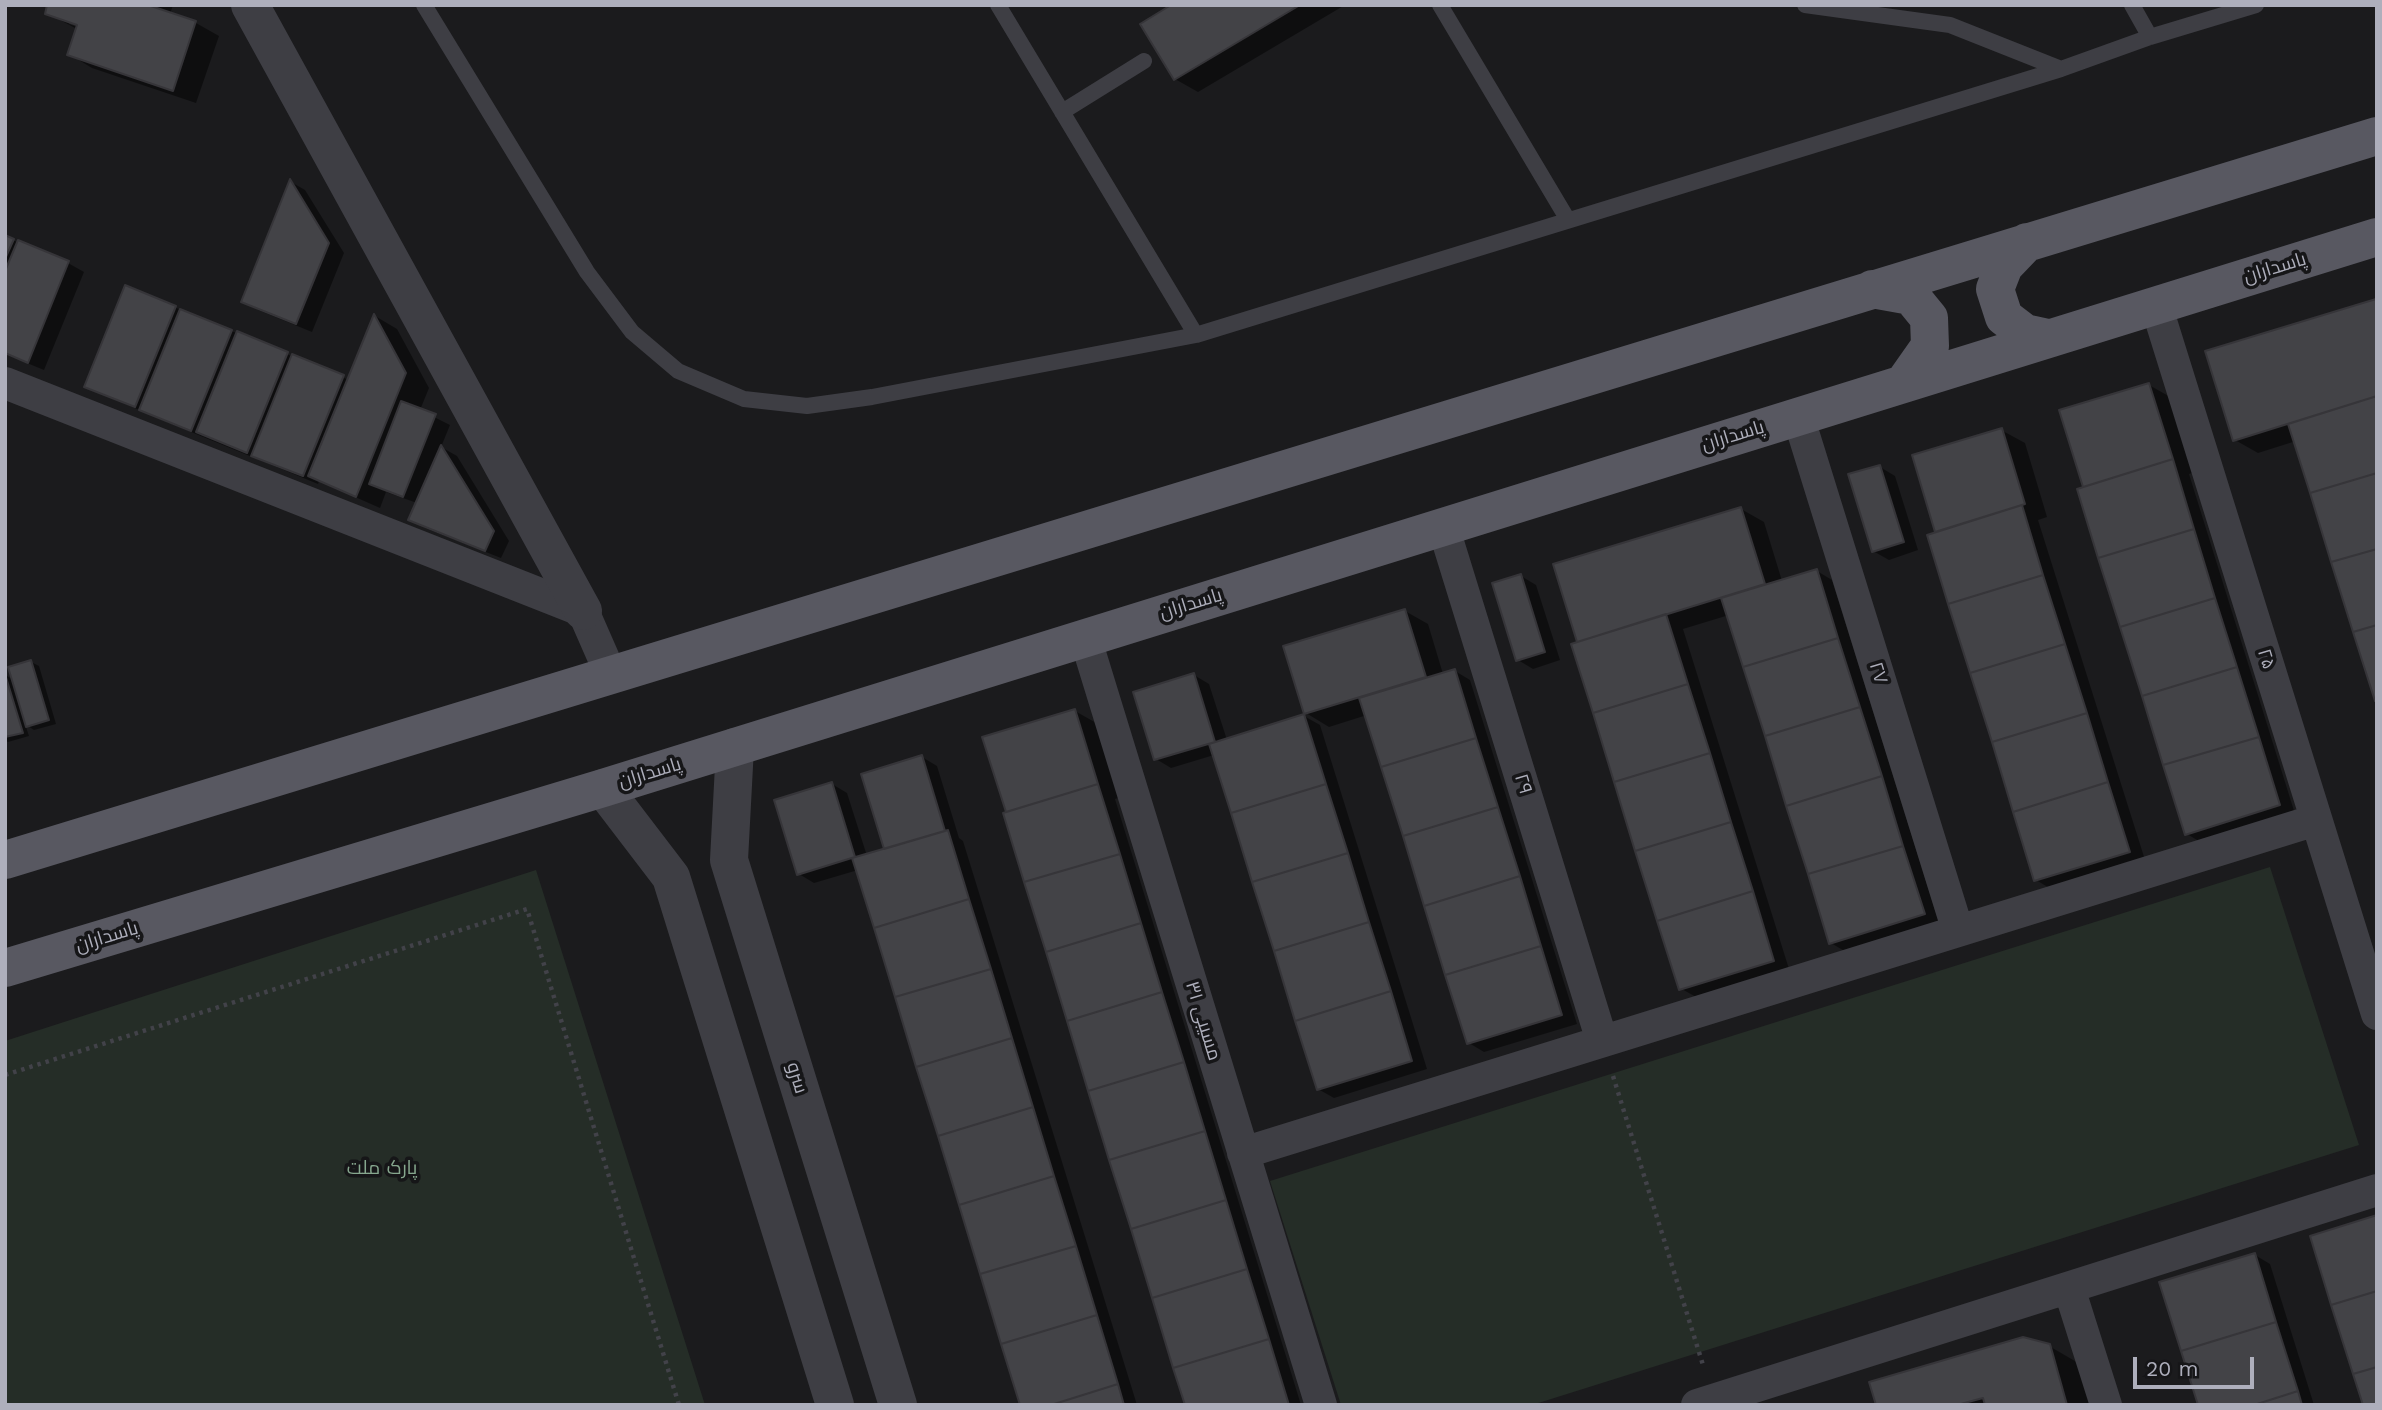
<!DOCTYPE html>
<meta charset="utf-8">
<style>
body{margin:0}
#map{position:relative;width:2382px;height:1410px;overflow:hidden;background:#1b1b1d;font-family:"Work Sans",sans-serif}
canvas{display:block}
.frame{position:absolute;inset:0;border:7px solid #aeafbc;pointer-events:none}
.scale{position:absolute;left:2133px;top:1357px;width:121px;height:32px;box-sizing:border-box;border:4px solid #aeafbc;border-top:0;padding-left:9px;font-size:21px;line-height:24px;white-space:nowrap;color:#aeafbc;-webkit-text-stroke:5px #161618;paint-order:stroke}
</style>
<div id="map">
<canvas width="2382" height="1410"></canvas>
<div class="frame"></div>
<div class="scale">20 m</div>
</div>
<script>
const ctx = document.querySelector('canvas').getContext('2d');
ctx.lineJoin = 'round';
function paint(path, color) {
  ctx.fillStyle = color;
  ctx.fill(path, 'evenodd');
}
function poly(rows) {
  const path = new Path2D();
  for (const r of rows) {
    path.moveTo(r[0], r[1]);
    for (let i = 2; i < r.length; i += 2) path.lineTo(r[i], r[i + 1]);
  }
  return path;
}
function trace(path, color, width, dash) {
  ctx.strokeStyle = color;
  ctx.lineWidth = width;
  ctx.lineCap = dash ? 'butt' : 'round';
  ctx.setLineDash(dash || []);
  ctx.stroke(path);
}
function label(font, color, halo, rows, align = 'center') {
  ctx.font = font + ' "Work Sans",Cairo,sans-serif';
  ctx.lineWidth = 7;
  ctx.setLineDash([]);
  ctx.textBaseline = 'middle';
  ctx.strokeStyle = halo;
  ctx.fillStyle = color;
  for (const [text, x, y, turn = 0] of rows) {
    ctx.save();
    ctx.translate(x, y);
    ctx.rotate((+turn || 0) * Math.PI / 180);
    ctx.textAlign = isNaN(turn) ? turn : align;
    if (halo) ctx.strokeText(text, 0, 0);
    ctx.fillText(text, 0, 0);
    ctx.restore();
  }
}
paint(poly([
 [2270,867,2359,1145,1532,1405,1341,1405,1270,1181],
 [536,870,705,1405,5,1405,5,1041]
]), '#252d27');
paint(poly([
 [49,5,173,5,170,14,196,23,219,36,196,103,92,68,69,54,77,29,47,13],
 [69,20,86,27,85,30,69,24],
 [1174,5,1345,5,1198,92,1175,79],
 [291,182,305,190,344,253,312,332,258,310,243,301],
 [5,237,68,263,84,272,44,370,5,354],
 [126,287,349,380,375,316,397,329,429,388,420,410,450,425,441,447,457,456,509,541,501,558,425,528,410,519,417,503,386,492,380,508,319,481,318,484,157,418,86,386],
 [2377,301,2377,702,2296,441,2258,453,2235,440,2208,352],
 [2149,385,2172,398,2195,472,2189,474,2295,814,2202,843,2187,834,2061,412],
 [2001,430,2025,443,2047,517,2038,520,2145,860,2051,889,2036,880,1940,533,1937,531],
 [1880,467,1895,476,1918,550,1889,560,1873,551],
 [1741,509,1764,522,1782,581,1817,571,1832,580,1939,923,1846,952,1831,943,1729,615,1683,629,1789,969,1696,997,1680,988,1581,643,1578,641],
 [1521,576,1536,585,1560,660,1533,669,1518,660],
 [1405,611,1428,624,1443,674,1455,671,1470,680,1577,1024,1484,1052,1469,1043,1367,715,1329,727,1306,713],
 [31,662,39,666,56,724,34,730,25,724,29,736,8,742,5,740,5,675,14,680],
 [1194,675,1209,684,1227,740,1304,716,1320,725,1427,1069,1334,1098,1318,1089,1214,755,1171,768,1156,759],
 [1075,711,1098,724,1121,797,1115,799,1301,1405,1186,1405,984,738],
 [922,757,937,766,959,838,963,841,1137,1405,1022,1405,858,870,814,883,799,874,832,784,847,793,867,856,886,850],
 [2255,1255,2270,1264,2314,1405,2199,1405],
 [2049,1346,2080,1364,2091,1405,1878,1405]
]), '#0007');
const building = poly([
 [47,5,148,5,196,21,173,91,67,55,77,25,45,14,47,5],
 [1171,5,1300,5,1174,80,1140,24,1171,5],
 [290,179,329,243,296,324,241,302,290,179],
 [5,235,14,239,5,259,5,235],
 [18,240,69,261,28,363,5,353,5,271,18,240],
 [125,285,176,306,135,407,84,387,125,285],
 [2376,299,2377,396,2233,441,2205,351,2376,299],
 [180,309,232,330,191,431,139,410,180,309],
 [374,314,406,373,356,497,308,476,374,314],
 [237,331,288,352,247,453,196,432,237,331],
 [292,354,344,375,303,476,251,456,292,354],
 [2149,383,2173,459,2083,487,2059,410,2149,383],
 [2377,396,2377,473,2310,493,2288,424,2377,396],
 [401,401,436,414,403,497,369,484,401,401],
 [2002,428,2025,504,1935,532,1912,455,2002,428],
 [441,445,494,531,485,551,408,520,441,445],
 [2173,459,2194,529,2098,558,2077,489,2173,459],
 [1880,465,1904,542,1872,552,1848,474,1880,465],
 [2377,473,2377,549,2331,562,2310,493,2377,473],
 [2022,505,2043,575,1948,604,1927,535,2022,505],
 [1741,507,1765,584,1577,642,1553,564,1741,507],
 [2194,529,2215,598,2120,627,2098,558,2194,529],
 [2377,549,2377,625,2353,632,2331,562,2377,549],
 [1817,569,1838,638,1743,667,1721,598,1817,569],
 [1521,574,1545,652,1516,661,1492,583,1521,574],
 [2043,575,2065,644,1970,673,1948,604,2043,575],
 [2215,598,2237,667,2142,696,2120,627,2215,598],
 [1405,609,1426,677,1304,714,1283,646,1405,609],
 [1666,614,1688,684,1593,713,1571,644,1666,614],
 [2377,625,2377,700,2375,701,2353,632,2377,625],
 [1838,638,1860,707,1765,736,1743,667,1838,638],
 [2065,644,2087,713,1992,742,1970,673,2065,644],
 [31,660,49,720,26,727,8,667,31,660],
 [2237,667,2259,737,2163,765,2142,696,2237,667],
 [1455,669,1476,738,1381,767,1359,698,1455,669],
 [1194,673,1215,742,1154,760,1133,692,1194,673],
 [5,674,23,733,5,737,5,674],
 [1688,684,1710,753,1614,782,1593,713,1688,684],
 [1860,707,1882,776,1786,806,1765,736,1860,707],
 [1075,709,1098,784,1006,812,982,737,1075,709],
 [2087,713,2108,782,2013,812,1992,742,2087,713],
 [1304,714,1326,784,1231,813,1209,744,1304,714],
 [2259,737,2280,805,2185,835,2163,765,2259,737],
 [1476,738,1498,807,1403,836,1381,767,1476,738],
 [1710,753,1731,822,1635,851,1614,782,1710,753],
 [922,755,945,831,884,849,861,774,922,755],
 [1882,776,1903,846,1808,874,1786,806,1882,776],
 [832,782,855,857,797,875,774,800,832,782],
 [2108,782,2130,852,2034,881,2013,812,2108,782],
 [1098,784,1120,854,1024,882,1003,813,1098,784],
 [1326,784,1348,853,1252,882,1231,813,1326,784],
 [1498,807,1520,876,1424,906,1403,836,1498,807],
 [1731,822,1753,891,1657,921,1635,851,1731,822],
 [948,830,969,899,874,928,852,858,948,830],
 [1903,846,1925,914,1829,944,1808,874,1903,846],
 [1348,853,1369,922,1274,951,1252,882,1348,853],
 [1120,854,1141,923,1046,952,1024,882,1120,854],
 [1520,876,1541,946,1445,975,1424,906,1520,876],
 [1753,891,1774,961,1679,990,1657,921,1753,891],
 [969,899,991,969,895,997,874,928,969,899],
 [1369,922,1391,991,1295,1021,1274,951,1369,922],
 [1141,923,1162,992,1067,1021,1046,952,1141,923],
 [1541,946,1562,1015,1467,1044,1445,975,1541,946],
 [991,969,1012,1038,916,1067,895,997,991,969],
 [1391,991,1412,1061,1317,1090,1295,1021,1391,991],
 [1162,992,1184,1062,1088,1091,1067,1021,1162,992],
 [1012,1038,1033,1107,938,1136,916,1067,1012,1038],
 [1184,1062,1205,1131,1109,1160,1088,1091,1184,1062],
 [1033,1107,1054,1176,959,1205,938,1136,1033,1107],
 [1205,1131,1226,1200,1131,1229,1109,1160,1205,1131],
 [1054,1176,1076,1246,980,1274,959,1205,1054,1176],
 [1226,1200,1247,1269,1152,1298,1131,1229,1226,1200],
 [2377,1215,2377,1291,2331,1305,2310,1236,2377,1215],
 [1076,1246,1097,1315,1001,1344,980,1274,1076,1246],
 [2255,1253,2276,1322,2181,1351,2159,1282,2255,1253],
 [1247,1269,1269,1339,1173,1368,1152,1298,1247,1269],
 [2377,1291,2377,1367,2353,1374,2331,1305,2377,1291],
 [1097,1315,1118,1384,1051,1405,1020,1405,1001,1344,1097,1315],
 [2276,1322,2298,1391,2254,1405,2198,1405,2181,1351,2276,1322],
 [2023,1337,2050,1344,2067,1405,1985,1405,1983,1398,1957,1405,1876,1405,1869,1382,2023,1337],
 [1269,1339,1289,1405,1185,1405,1173,1368,1269,1339],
 [2377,1367,2377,1405,2363,1405,2353,1374,2377,1367],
 [1118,1384,1124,1405,1051,1405,1118,1384],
 [2298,1391,2302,1405,2254,1405,2298,1391]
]);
paint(building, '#434347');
trace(building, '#363539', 2);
trace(poly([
 [5,1075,527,909,679,1405],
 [1613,1076,1703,1365]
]), '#424249', 4.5, [3.5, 5]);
trace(poly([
 [424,5,587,272,632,332,678,371,744,399,807,406,872,397,1196,335,2061,69],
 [998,5,1196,335],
 [1440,5,1568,220],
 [1805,5,1950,25,2061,69,2150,37,2256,5],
 [2132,5,2150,37],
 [1062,112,1144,61]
]), '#3e3e44', 16);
trace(poly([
 [2156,305,2377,1014],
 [5,383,583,611,611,675],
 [1798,416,1958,931],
 [1443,526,1602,1041],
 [1085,637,1321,1405],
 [1243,1153,2316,820],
 [2069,1288,2106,1405],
 [1697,1405,2377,1190]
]), '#3e3e44', 32);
trace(poly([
 [250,5,583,611],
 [735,747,729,860,898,1405],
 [603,788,671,877,835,1405]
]), '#3e3e44', 38);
trace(poly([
 [2027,242,2004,266,1995,289,2004,317,2025,333,2048,338],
 [1872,289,1911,296,1929,318,1930,346,1904,383],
 [5,860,2377,136],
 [5,968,603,788,2377,237]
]), '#585861', 38);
label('19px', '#aeafbc', '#161618', [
 ["پاسداران",2275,268,-17],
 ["پاسداران",1733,436,-17],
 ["پاسداران",1191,604,-17],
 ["۲۵",2266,659,73],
 ["۲۷",1878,673,73],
 ["پاسداران",650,773,-17],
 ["۲۹",1523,784,73],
 ["پاسداران",107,937,-17],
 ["۳۱ مسیبی",1203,1021,73],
 ["سرو",797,1078,73]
]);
label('19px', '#86a78e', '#161618', [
 ["پارک ملت",382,1168]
]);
</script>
